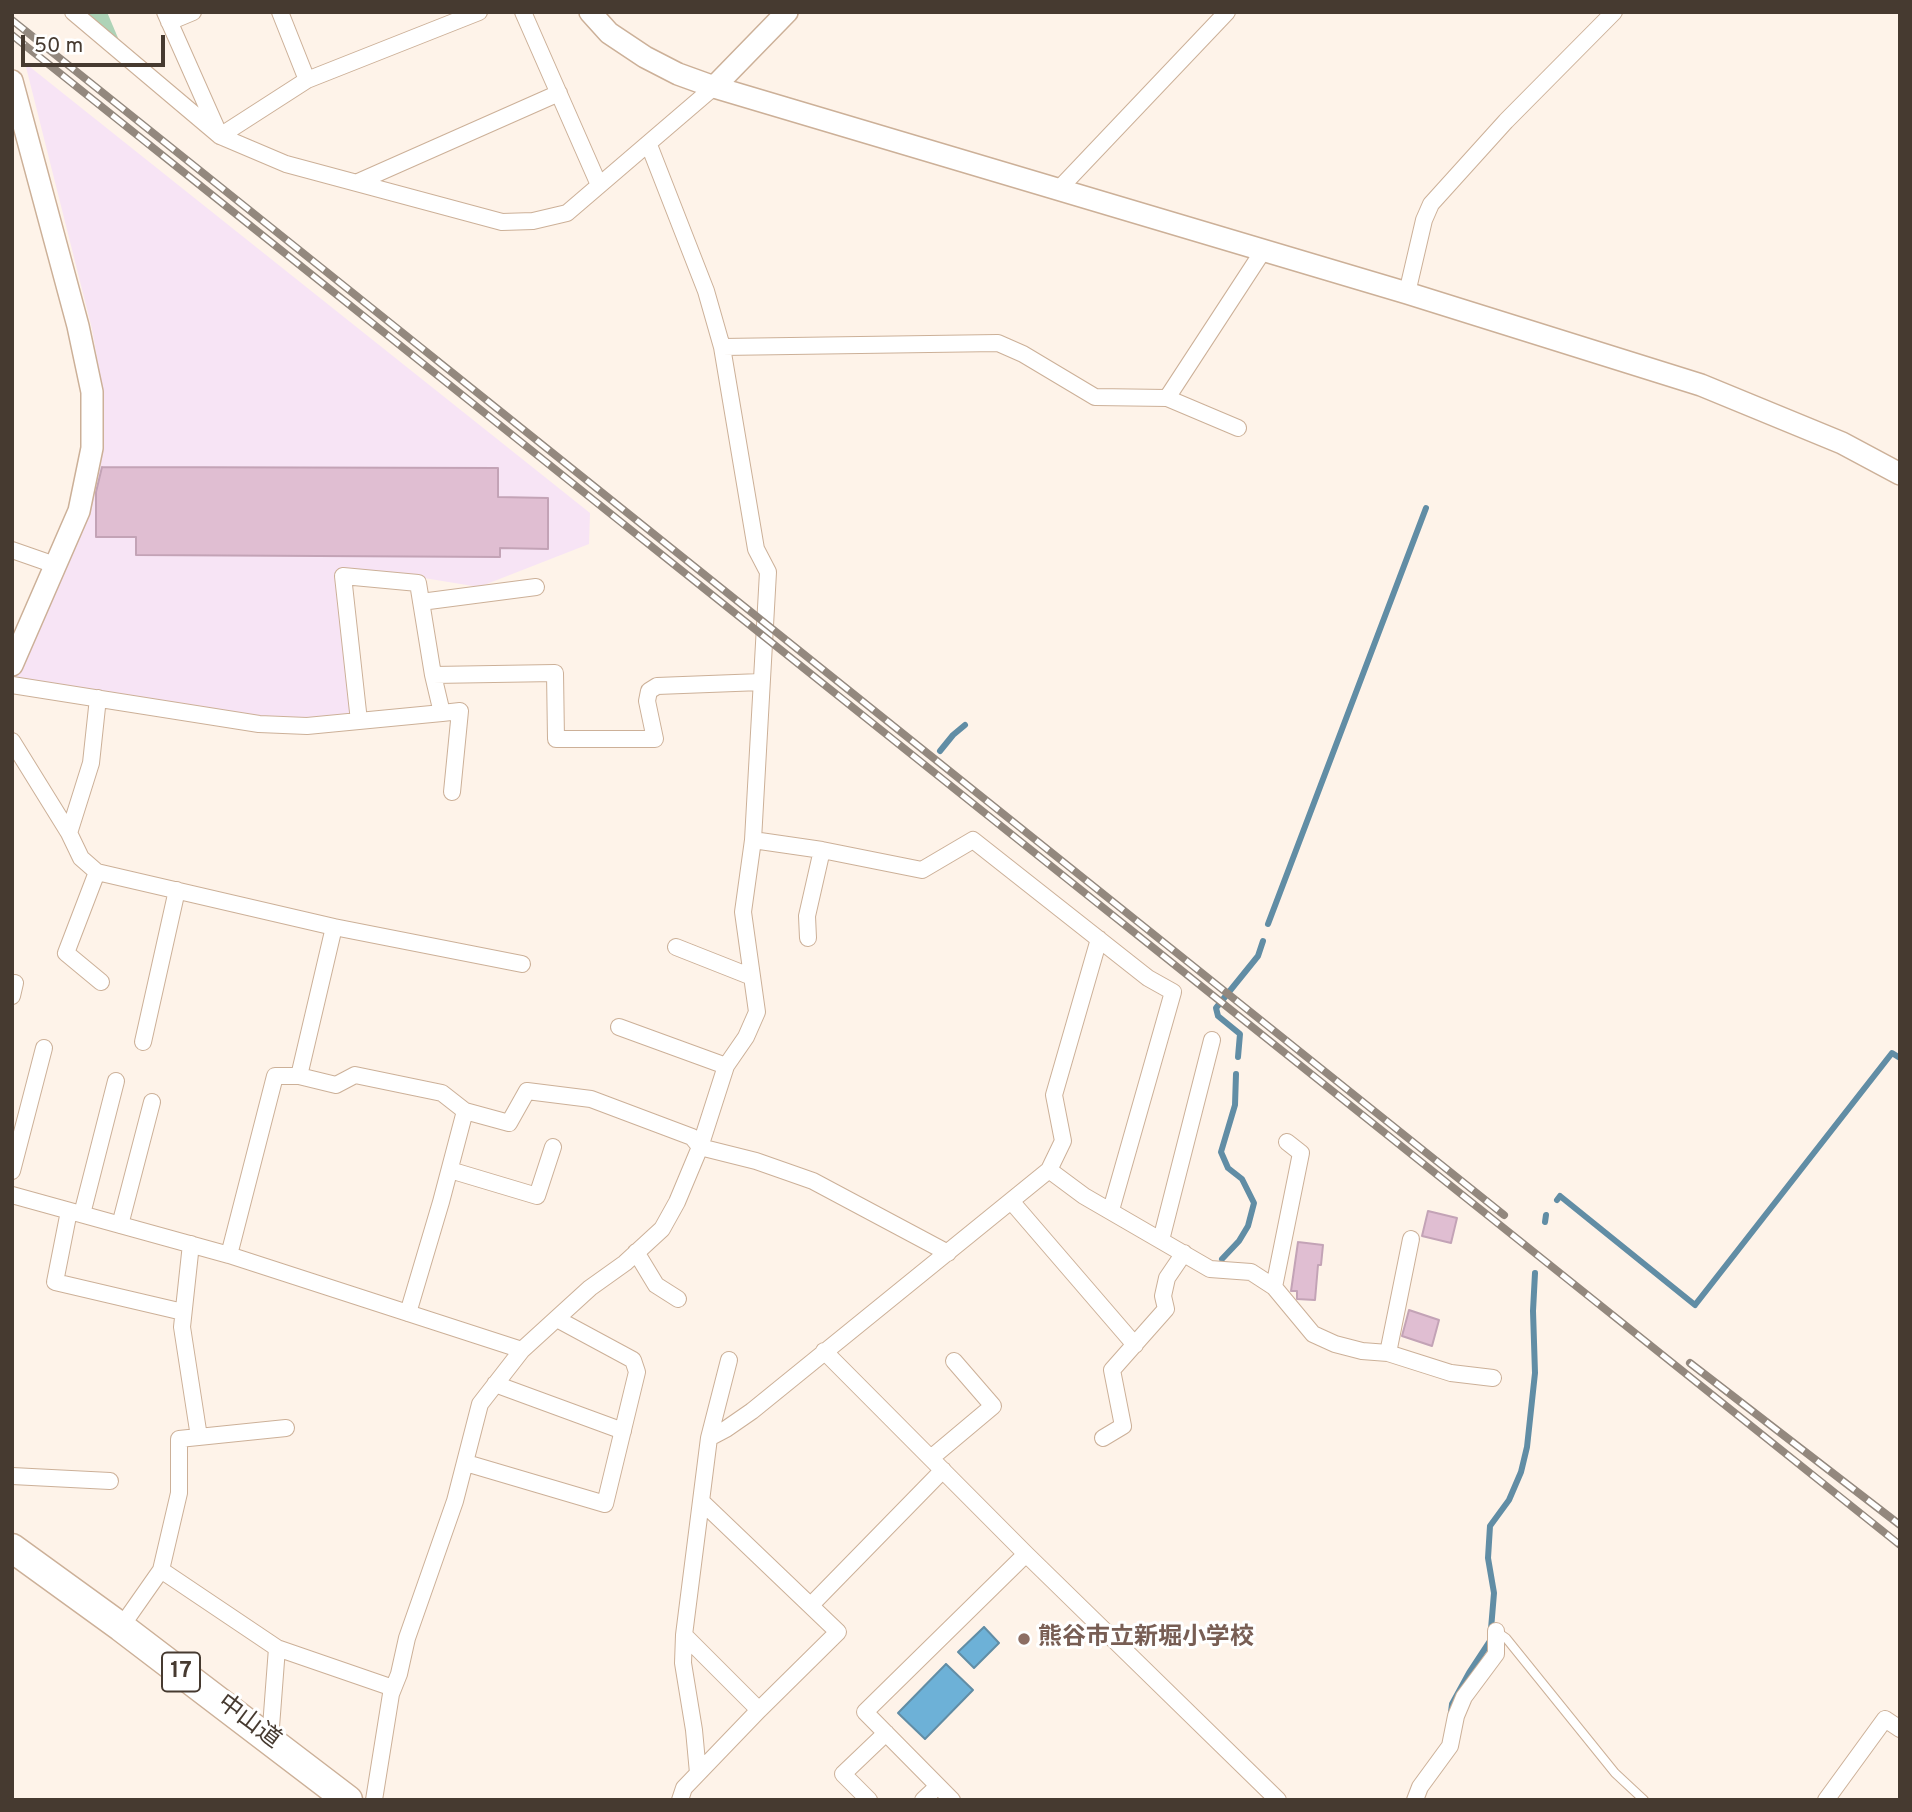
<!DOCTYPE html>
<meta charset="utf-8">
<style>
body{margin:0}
#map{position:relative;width:1912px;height:1812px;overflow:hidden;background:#fef3e9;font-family:Overpass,sans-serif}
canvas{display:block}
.frame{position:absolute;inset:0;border:14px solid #463a30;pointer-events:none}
.scale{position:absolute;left:21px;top:35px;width:144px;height:32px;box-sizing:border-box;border:4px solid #463a30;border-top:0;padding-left:9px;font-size:21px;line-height:24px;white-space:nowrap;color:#463a30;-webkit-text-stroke:5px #fff;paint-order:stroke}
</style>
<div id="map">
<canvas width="1912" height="1812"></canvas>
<div class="frame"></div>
<div class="scale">50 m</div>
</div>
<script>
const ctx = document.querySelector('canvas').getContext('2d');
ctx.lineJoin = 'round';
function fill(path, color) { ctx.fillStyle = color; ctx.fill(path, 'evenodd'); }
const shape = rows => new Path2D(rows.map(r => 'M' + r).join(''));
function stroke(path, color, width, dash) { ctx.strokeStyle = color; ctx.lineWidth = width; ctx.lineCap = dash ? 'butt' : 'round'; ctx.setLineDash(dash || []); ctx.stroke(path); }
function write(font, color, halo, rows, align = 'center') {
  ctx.font = font + ' Overpass,"Noto Sans JP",sans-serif'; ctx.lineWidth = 6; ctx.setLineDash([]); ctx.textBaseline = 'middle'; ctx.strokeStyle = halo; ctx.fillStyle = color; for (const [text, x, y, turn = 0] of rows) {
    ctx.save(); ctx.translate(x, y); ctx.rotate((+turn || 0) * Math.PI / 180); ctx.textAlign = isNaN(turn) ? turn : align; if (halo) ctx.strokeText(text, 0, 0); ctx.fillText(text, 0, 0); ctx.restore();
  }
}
fill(shape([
 [25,63,590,513,589,544,479,587,424,578,423,575,338,570,351,715,309,720,271,720,15,680,13,677,84,521,101,403,101,381,92,329]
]), '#f7e4f5');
fill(shape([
 [81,12,107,12,121,45]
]), '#aed3b7');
const water = shape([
 [984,1627,999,1643,974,1668,958,1652,984,1627],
 [946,1664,973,1690,925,1739,898,1713,946,1664]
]);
fill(water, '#6db1d7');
stroke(water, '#618da5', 2);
stroke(shape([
 [940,751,953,735,965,725],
 [1268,924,1426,508],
 [1238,1057,1240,1034,1218,1016,1216,1008,1258,956,1263,941],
 [1557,1200,1560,1196,1695,1305,1892,1053,1900,1058],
 [1545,1222,1546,1215],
 [1222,1259,1239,1241,1248,1226,1254,1203,1242,1179,1228,1168,1221,1152,1235,1105,1236,1074],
 [1451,1712,1452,1704,1469,1673,1490,1641,1494,1593,1488,1558,1490,1526,1509,1500,1521,1472,1527,1447,1535,1373,1533,1311,1535,1273]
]), '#618da5', 6);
const building = shape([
 [102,467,498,468,498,497,548,498,548,549,500,548,500,557,136,555,136,537,96,537,96,492,102,467],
 [1428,1211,1457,1218,1451,1243,1422,1236,1428,1211],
 [1298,1242,1323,1245,1321,1265,1318,1265,1315,1300,1297,1299,1297,1291,1291,1291,1298,1242],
 [1409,1310,1439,1320,1432,1346,1402,1336,1409,1310]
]);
fill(building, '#e0bed2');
stroke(building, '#c3a3b6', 2);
const lane = shape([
 [1496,1631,1506,1638,1615,1773,1644,1800]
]);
const street = shape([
 [73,12,220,136,307,80,280,12],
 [165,12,220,136,286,164,502,222,533,221,567,213,714,87],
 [523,12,599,185],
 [169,22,193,12],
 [307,80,479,12],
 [358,182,559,93],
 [1058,190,1227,12],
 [1407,293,1424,220,1431,204,1506,121,1614,12],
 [722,347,998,343,1023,354,1095,397,1167,398,1238,428],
 [1167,398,1263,251],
 [12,550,55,565],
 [421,602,536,587],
 [12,685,259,724,307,726,442,713,433,675,555,673,556,739,655,739,647,701,649,691,657,686,761,682],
 [98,698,91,763,69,833,81,858,97,872,334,927,522,964],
 [442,713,460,711,452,792],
 [359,721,343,576,418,583,433,675],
 [12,741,69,833],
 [753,840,822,850,922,870,973,840,1148,978,1173,992,1111,1210],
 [97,872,66,953,101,982],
 [808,938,807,916,822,850],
 [676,947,752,977],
 [12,996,15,983],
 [619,1027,726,1066],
 [143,1042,177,890],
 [299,1076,336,1085,355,1075,442,1093,465,1111,509,1123,527,1091,591,1099,692,1137,700,1147,756,1161,813,1181,948,1253],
 [450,1170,537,1196,553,1147],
 [1049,1170,1084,1196,1210,1269,1251,1272,1274,1287,1313,1334,1335,1344,1362,1351,1388,1353,1451,1373,1493,1378],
 [12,1171,44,1048],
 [12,1195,229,1255,522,1350],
 [1011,1201,1135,1345],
 [69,1211,55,1282,183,1312],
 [82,1214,116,1081],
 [120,1225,152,1102],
 [1161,1240,1212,1040],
 [191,1244,182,1327,199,1437],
 [636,1252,656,1285,678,1299],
 [229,1255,275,1076,299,1076,334,927],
 [1274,1287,1301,1153,1287,1142],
 [408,1313,441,1202,465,1111],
 [824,1351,1026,1554,1278,1800],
 [1388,1353,1411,1239],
 [495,1384,623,1431],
 [709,1438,729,1360],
 [1103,1438,1123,1426,1112,1370,1166,1309,1163,1296,1167,1278,1184,1253],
 [931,1458,993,1406,954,1361],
 [466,1463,605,1504,637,1372,633,1360,557,1319],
 [12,1476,110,1481],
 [702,1502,838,1632,759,1710],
 [161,1570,277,1648,270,1740],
 [812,1604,943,1470],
 [121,1627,161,1570,179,1493,179,1439,286,1428],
 [277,1648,393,1688],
 [698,1773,694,1730,683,1663,684,1635,709,1438,726,1429,752,1411,1049,1170,1063,1141,1054,1095,1099,939],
 [374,1800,391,1694,399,1674,407,1638,455,1501,480,1404,522,1350,590,1288,625,1263,662,1229,677,1202,700,1147,726,1066,746,1037,757,1012,743,912,753,840,768,572,756,549,722,347,706,291,649,145],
 [680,1800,684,1788,759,1710,684,1635],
 [869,1800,843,1774,886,1733],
 [923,1800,938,1786],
 [952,1800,865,1712,1026,1554],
 [1415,1800,1420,1787,1450,1746,1456,1716,1464,1697,1496,1654,1496,1631],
 [1826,1800,1885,1719,1900,1729]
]);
const secondary = shape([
 [590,12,609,33,645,57,678,74,714,87,1407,293,1701,385,1842,443,1900,474],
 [12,81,78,326,92,392,92,448,79,511,12,665],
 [714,87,787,12]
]);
const highway = shape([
 [12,1548,121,1627,348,1800]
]);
stroke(lane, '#ccb098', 10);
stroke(street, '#ccb098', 18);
stroke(secondary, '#ccb098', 24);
stroke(highway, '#ccb098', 31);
stroke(lane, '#fff', 8);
stroke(street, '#fff', 16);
stroke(secondary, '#fff', 21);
stroke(highway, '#fff', 28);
const rail = shape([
 [12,20,1504,1215],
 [12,35,1900,1545],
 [1690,1363,1900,1525]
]);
stroke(rail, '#93887e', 8);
stroke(rail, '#fff', 5, [16]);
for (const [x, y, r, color] of [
 [1024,1639,7,"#8d6e63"]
]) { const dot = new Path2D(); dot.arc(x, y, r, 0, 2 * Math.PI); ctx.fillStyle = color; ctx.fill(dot); stroke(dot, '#fff', 2.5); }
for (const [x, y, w] of [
 [181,1672,38]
]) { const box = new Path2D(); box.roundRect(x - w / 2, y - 19.5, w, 39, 5); ctx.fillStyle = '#fff'; ctx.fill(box); stroke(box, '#463a30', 2); }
write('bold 23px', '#463a30', null, [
 ["17",181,1672]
]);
write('bold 24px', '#785e54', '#fff', [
 ["熊谷市立新堀小学校",1038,1639]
], 'left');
write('24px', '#463a30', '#fff', [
 ["中山道",248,1723,37]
]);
</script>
